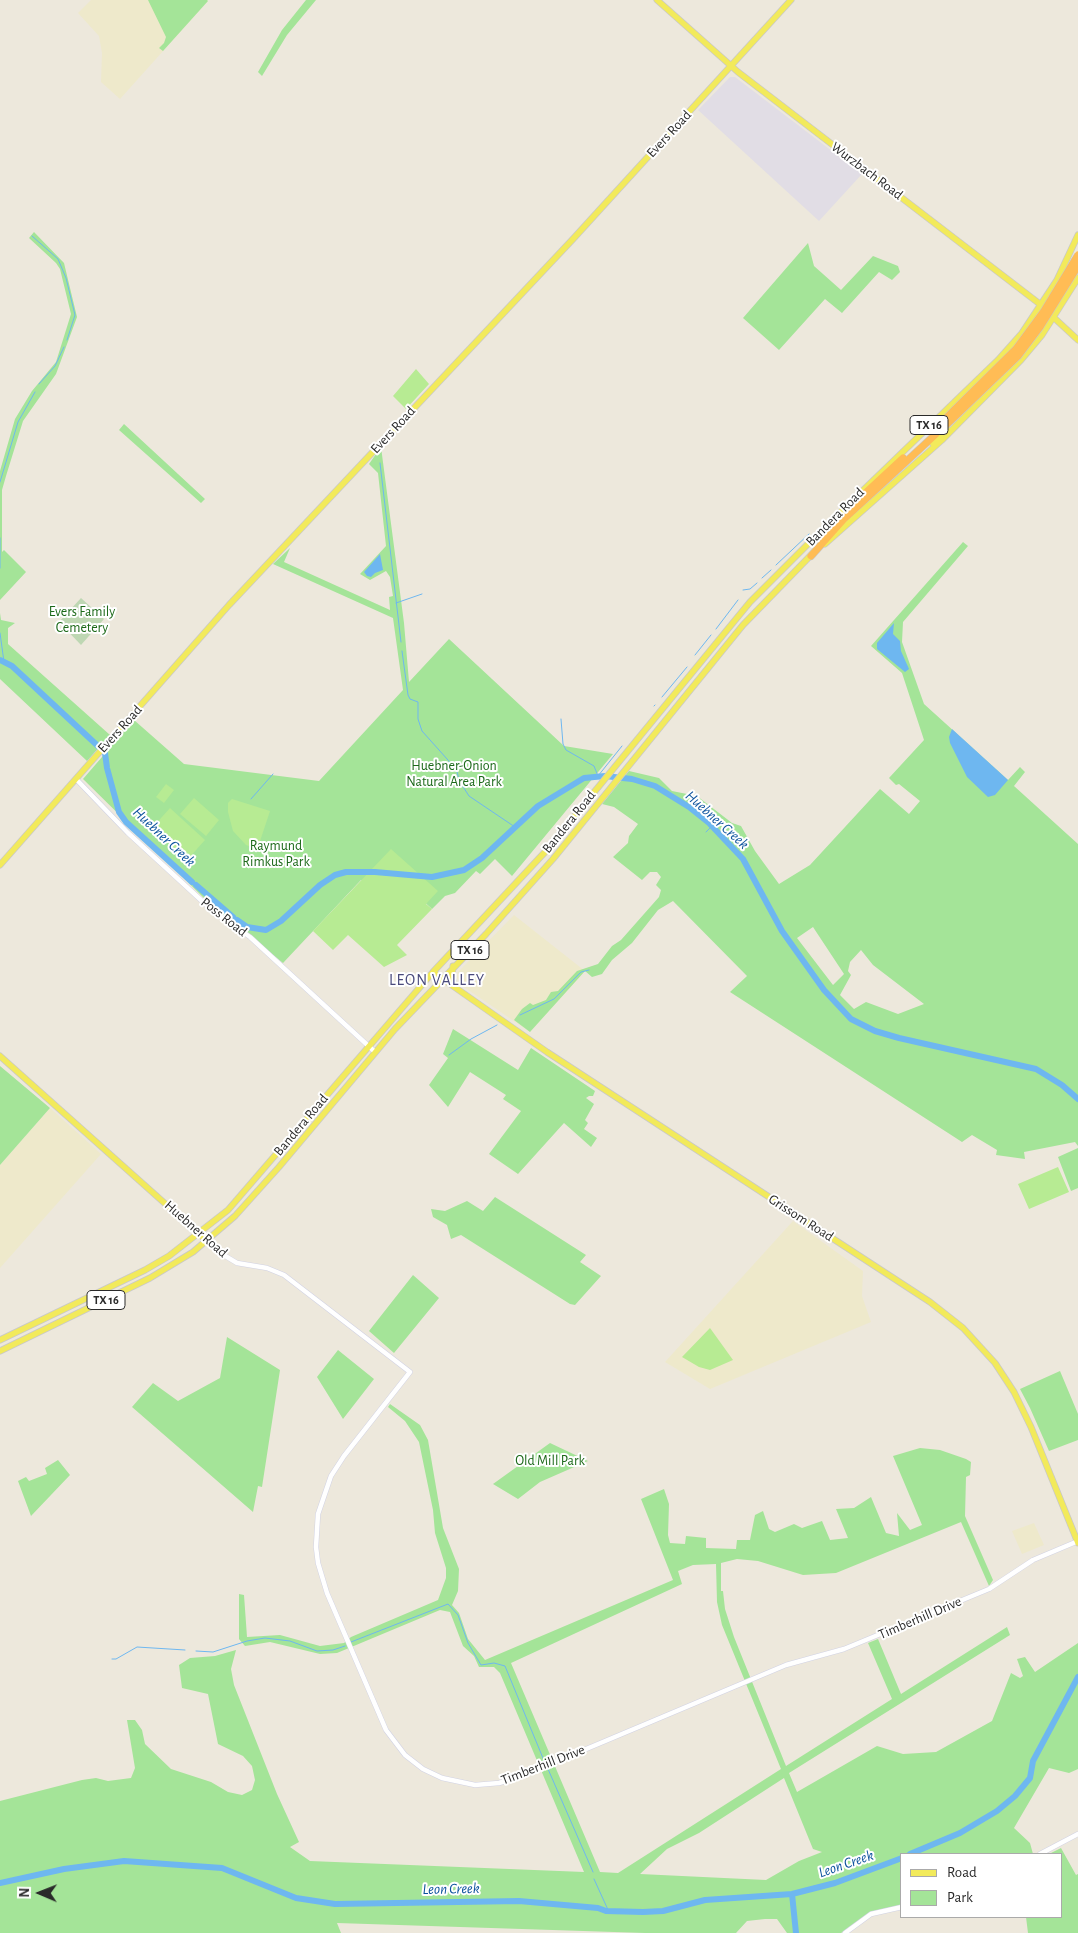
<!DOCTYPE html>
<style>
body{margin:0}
#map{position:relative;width:1078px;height:1933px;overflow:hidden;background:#ede8dc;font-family:"Alegreya Sans",sans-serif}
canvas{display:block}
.legend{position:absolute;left:900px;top:1853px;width:162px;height:65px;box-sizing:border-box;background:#fff;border:1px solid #aaa;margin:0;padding:6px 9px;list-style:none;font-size:15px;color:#2a2a2a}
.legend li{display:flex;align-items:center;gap:10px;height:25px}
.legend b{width:25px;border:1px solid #aaa}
.north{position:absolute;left:15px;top:1868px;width:50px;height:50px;-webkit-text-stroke:4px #fff;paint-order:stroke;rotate:271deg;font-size:14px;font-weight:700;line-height:20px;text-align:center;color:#2a2a2a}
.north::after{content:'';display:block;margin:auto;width:18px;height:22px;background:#2a2a2a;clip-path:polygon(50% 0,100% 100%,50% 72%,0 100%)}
</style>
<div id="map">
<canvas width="1078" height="1933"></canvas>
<ul class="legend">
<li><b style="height:6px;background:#f2ea5b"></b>Road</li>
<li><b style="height:14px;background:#a4e498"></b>Park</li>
</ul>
<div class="north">N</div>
</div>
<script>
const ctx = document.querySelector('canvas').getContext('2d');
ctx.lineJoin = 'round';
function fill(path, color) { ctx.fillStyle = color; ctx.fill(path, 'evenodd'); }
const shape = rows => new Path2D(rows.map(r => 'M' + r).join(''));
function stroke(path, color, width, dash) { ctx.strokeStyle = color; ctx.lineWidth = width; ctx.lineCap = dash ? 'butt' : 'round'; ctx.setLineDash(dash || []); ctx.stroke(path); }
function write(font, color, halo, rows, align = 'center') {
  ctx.font = font + ' "Alegreya Sans",sans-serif'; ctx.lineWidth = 4; ctx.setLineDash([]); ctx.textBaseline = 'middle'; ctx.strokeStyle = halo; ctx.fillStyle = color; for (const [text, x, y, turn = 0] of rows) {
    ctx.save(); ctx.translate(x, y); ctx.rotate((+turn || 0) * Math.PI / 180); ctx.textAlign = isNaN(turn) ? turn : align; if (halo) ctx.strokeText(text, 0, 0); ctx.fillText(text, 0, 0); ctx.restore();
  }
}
fill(shape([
 [730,77,735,77,862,174,819,221,698,110]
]), '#e1dde5');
fill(shape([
 [91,0,207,0,208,1,120,99,101,82,102,53,99,36,78,13],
 [514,915,585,971,530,1032,461,985,457,978,458,972],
 [50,1108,101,1154,0,1268,0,1165],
 [793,1221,863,1271,862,1296,871,1322,710,1389,665,1362],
 [1034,1523,1044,1545,1022,1554,1012,1531]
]), '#eee9cb');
fill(shape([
 [148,0,207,0,208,1,163,51,159,48,164,43,166,37],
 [306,0,316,0,287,35,262,76,258,72,282,30],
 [34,232,64,263,77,317,56,374,23,421,6,476,2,490,2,552,4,550,26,572,0,600,0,471,15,419,32,391,56,362,71,314,60,269,56,263,29,238],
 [808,243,814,266,841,290,873,256,898,266,900,272,892,280,879,272,842,313,825,299,779,350,743,318],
 [124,424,205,499,201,503,119,430],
 [381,447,404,623,409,682,449,639,564,746,613,754,512,876,495,859,480,874,476,871,455,893,445,896,432,909,408,887,361,880,283,963,210,904,83,779,134,720,184,764,319,781,403,690,393,618,273,564,290,548,284,562,390,610,389,597,393,596,390,577,386,571,370,580,360,574,386,546,378,473,369,464],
 [963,542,968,546,903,622,902,642,924,704,1008,780,1020,767,1025,772,1014,786,1078,844,1078,1146,1075,1142,1024,1152,1025,1159,996,1155,997,1150,972,1135,962,1142,730,992,747,976,673,901,658,910,632,943,612,960,602,974,592,977,585,971,530,1032,514,1020,522,1009,530,1003,533,1005,546,1000,551,992,558,991,577,971,598,964,612,946,621,940,659,897,661,890,656,885,661,877,657,872,650,872,642,880,613,857,628,843,629,836,638,824,614,807,602,804,629,771,659,778,672,791,697,796,732,823,741,826,755,851,779,884,810,865,880,789,909,814,920,801,899,784,896,785,889,778,924,740,902,673,871,646],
 [813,927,844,974,833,985,797,938],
 [861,950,873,965,924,1004,898,1014,866,1002,854,1009,840,995,851,975,848,971,850,962],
 [0,613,1,620,15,623,8,628,8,644,110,735,87,761,0,679],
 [453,1029,518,1070,531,1048,595,1091,593,1096,589,1096,586,1098,594,1104,585,1120,588,1123,584,1129,597,1138,591,1147,564,1123,518,1174,489,1154,521,1111,503,1099,506,1095,470,1072,448,1107,429,1085,448,1058,443,1054],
 [0,1066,50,1108,0,1165],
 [1078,1148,1078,1188,1071,1191,1058,1157],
 [495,1197,586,1255,580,1262,601,1276,575,1305,570,1304,461,1235,451,1239,447,1225,433,1217,431,1209,445,1211,467,1201,483,1211],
 [413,1275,439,1298,394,1353,369,1331],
 [227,1337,280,1370,262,1487,258,1486,253,1512,132,1407,153,1383,178,1401,220,1378],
 [338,1350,374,1379,343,1419,317,1377],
 [1060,1371,1078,1414,1078,1440,1049,1451,1030,1408,1020,1389],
 [390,1404,420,1425,428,1440,443,1528,459,1569,458,1591,452,1605,459,1613,468,1639,485,1660,673,1580,641,1499,664,1489,669,1504,668,1535,670,1543,685,1544,686,1536,706,1538,706,1548,736,1549,737,1540,750,1540,755,1515,763,1511,769,1529,775,1532,794,1524,802,1528,822,1521,830,1540,848,1538,836,1509,854,1508,871,1497,886,1533,899,1536,897,1513,910,1530,922,1525,893,1456,920,1448,940,1450,966,1459,971,1462,970,1475,966,1477,965,1516,993,1580,989,1586,961,1522,836,1573,803,1575,758,1561,737,1559,721,1563,721,1591,723,1591,725,1609,734,1637,786,1766,892,1699,868,1643,878,1639,901,1694,1007,1627,1010,1635,789,1773,797,1792,877,1746,903,1754,936,1752,992,1721,1011,1673,1020,1678,1023,1676,1017,1659,1025,1657,1035,1672,1078,1643,1078,1769,1069,1773,1049,1768,1014,1828,1030,1843,1033,1854,902,1854,902,1905,871,1912,841,1933,787,1933,777,1919,765,1919,747,1921,736,1933,645,1933,337,1923,341,1933,0,1933,0,1801,82,1780,96,1778,108,1781,131,1778,135,1768,127,1720,135,1720,142,1730,145,1744,171,1769,211,1782,228,1792,242,1795,252,1790,255,1780,252,1766,243,1756,218,1744,208,1694,182,1688,179,1665,190,1658,215,1656,236,1650,231,1669,234,1685,277,1794,299,1842,290,1847,310,1861,584,1872,500,1673,494,1667,479,1667,474,1656,463,1646,450,1612,440,1610,337,1653,320,1654,270,1642,245,1646,239,1639,239,1594,244,1595,247,1637,280,1635,320,1646,344,1643,351,1637,438,1600,446,1578,446,1568,435,1533,433,1510,419,1442,405,1421,388,1407],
 [716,1564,717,1602,722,1625,781,1769,618,1873,600,1872,511,1663,682,1584,678,1571,693,1565],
 [784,1778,813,1849,822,1852,799,1861,766,1880,640,1874,667,1849,699,1833],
 [550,1443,588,1461,540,1482,518,1499,493,1484],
 [58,1460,70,1475,31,1516,18,1481,26,1477,29,1481,47,1474,45,1468],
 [1061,1848,1076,1875,1078,1874,1078,1933,1028,1933,1026,1917,1062,1917,1062,1854,1049,1854]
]), '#a4e498');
fill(shape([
 [81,598,104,619,81,645,59,622]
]), '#bed7b3');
fill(shape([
 [416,369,429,384,406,409,393,396],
 [166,784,174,790,164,803,156,797],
 [194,798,219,820,206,836,180,814],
 [232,799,270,811,259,844,254,848,246,845,233,831,228,812,228,803],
 [170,808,205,840,188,859,152,828],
 [391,849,438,891,426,904,432,909,397,945,407,955,384,967,348,935,333,950,313,931],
 [1058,1167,1069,1192,1029,1209,1018,1184],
 [710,1328,733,1360,710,1370,699,1367,682,1357]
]), '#b7eb93');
fill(shape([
 [380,554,383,570,375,573,371,577,367,576,364,572],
 [894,623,893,634,900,641,901,651,909,669,905,672,877,649,877,643],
 [952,729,1008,780,995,795,988,797,967,777,950,743,949,737]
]), '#6eb7f0');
stroke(shape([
 [32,236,58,259,66,278,75,315,67,340],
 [39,384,55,366,64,347],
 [380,463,401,642],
 [0,482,18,422,35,392],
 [0,538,0,568],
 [776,565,809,534],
 [762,578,771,570],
 [743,590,750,589,757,583],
 [396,603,422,594],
 [716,629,738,600],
 [0,633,4,662],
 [402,651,408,695,410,699,418,702,418,719,422,731,456,769,460,782,469,796,515,827],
 [695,655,711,635],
 [662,697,687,667],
 [654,706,655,705],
 [561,719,563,744,566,750,594,766,598,776,622,746],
 [251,799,273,774],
 [706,832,712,826],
 [520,1015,554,999,581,972,589,970],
 [449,1055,471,1039,497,1025],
 [351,1642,448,1604,458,1615,468,1643,481,1665,494,1663,505,1666,545,1763],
 [196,1651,213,1652,247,1641,265,1638,290,1641,317,1651,333,1650,345,1646],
 [112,1659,116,1659,137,1647,185,1650],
 [548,1769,593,1872],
 [594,1879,609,1912]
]), '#6eb7f0', 1);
stroke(shape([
 [0,660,12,666,99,747],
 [105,753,107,768,119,812,126,822,192,882],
 [196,885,233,917],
 [237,920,247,927,266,930,281,921,320,885,335,875,346,872,375,872,432,877,464,870,482,858,538,806,584,778,605,776,632,779,655,786,689,807,709,823,743,859,782,931,824,990,851,1019,875,1031,899,1038,1036,1069,1062,1085,1078,1099],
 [910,1854,960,1833,997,1811,1015,1796,1030,1778,1033,1761,1078,1677],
 [0,1883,64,1869,124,1861,222,1868,296,1898,335,1904,519,1901,598,1908,606,1911,643,1912,663,1911,705,1900,792,1894,835,1883,902,1858],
 [792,1894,796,1933]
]), '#6eb7f0', 6);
const minor = shape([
 [76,779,128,833,214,912,250,937,375,1052],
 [207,1241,222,1254,237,1263,267,1268,284,1275,410,1372,344,1456,331,1476,318,1514,316,1547,318,1563,327,1593,386,1730,405,1755,423,1769,442,1778,475,1785,499,1783,522,1776,786,1665,844,1649,989,1589,1033,1560,1078,1541],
 [1040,1854,1078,1834],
 [845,1933,871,1914,902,1907]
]);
const major = shape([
 [657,0,738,72,1045,308],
 [1051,315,1078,340],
 [933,444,947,429,946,422],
 [824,528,998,360,1022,333,1057,280,1078,235],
 [825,544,942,440,1021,360,1042,335,1078,278],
 [0,865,229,605,573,239,791,0],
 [453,966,452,977,455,986],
 [433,972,547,1052,930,1302,963,1328,995,1363,1014,1392,1031,1427,1078,1543],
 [0,1056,207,1241],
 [0,1340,145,1270,169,1256,228,1210,433,972,545,852,750,602,814,538],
 [0,1351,150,1278,193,1252,235,1216,279,1167,395,1029,486,934,553,859,743,625,813,553]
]);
const highway = shape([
 [862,496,903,458],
 [811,541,838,520],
 [811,556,844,519,936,434]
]);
stroke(minor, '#d1d2e3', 5.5);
stroke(major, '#c8c8c8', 7);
stroke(highway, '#c8c8c8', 8);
stroke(minor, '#fff', 4.5);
stroke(major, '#f2ea5b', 5.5);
stroke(highway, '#ffbc55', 7);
const highwayBridge = shape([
 [944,427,1018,356,1040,327,1078,266],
 [933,431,1016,349,1044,311,1078,255]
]);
stroke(highwayBridge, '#c8c8c8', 8, []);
stroke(highwayBridge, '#ffbc55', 7);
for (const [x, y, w] of [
 [929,425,38],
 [470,950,38],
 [106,1300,38]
]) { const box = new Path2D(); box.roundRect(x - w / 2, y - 9.5, w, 19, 4); ctx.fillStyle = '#fff'; ctx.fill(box); stroke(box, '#2a2a2a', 1); }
write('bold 12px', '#2a2a2a', null, [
 ["TX 16",929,425],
 ["TX 16",470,950],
 ["TX 16",106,1300]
]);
write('14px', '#2a2a2a', '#fff', [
 ["Evers Road",669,134,-47],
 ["Wurzbach Road",867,171,37],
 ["Evers Road",393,430,-47],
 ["Bandera Road",835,517,-45],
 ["Evers Road",120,729,-48],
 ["Bandera Road",569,822,-51],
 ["Poss Road",224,917,38],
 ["Bandera Road",301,1125,-50],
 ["Grissom Road",801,1218,33],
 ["Huebner Road",196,1229,41],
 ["Timberhill Drive",920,1618,-23],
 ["Timberhill Drive",543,1765,-21]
]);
write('14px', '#1c6919', '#fff', [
 ["Evers Family",82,612],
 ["Cemetery",82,628],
 ["Huebner-Onion",454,766],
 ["Natural Area Park",454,782],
 ["Raymund",276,846],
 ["Rimkus Park",276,862],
 ["Old Mill Park",550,1461]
]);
write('italic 15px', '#0c529d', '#fff', [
 ["Huebner Creek",717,820,42],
 ["Huebner Creek",164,837,43],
 ["Leon Creek",846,1864,-19],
 ["Leon Creek",451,1889,-1]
]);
ctx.letterSpacing = '1px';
write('16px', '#4a4a7c', '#fff', [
 ["LEON VALLEY",437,980]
]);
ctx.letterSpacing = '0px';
</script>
